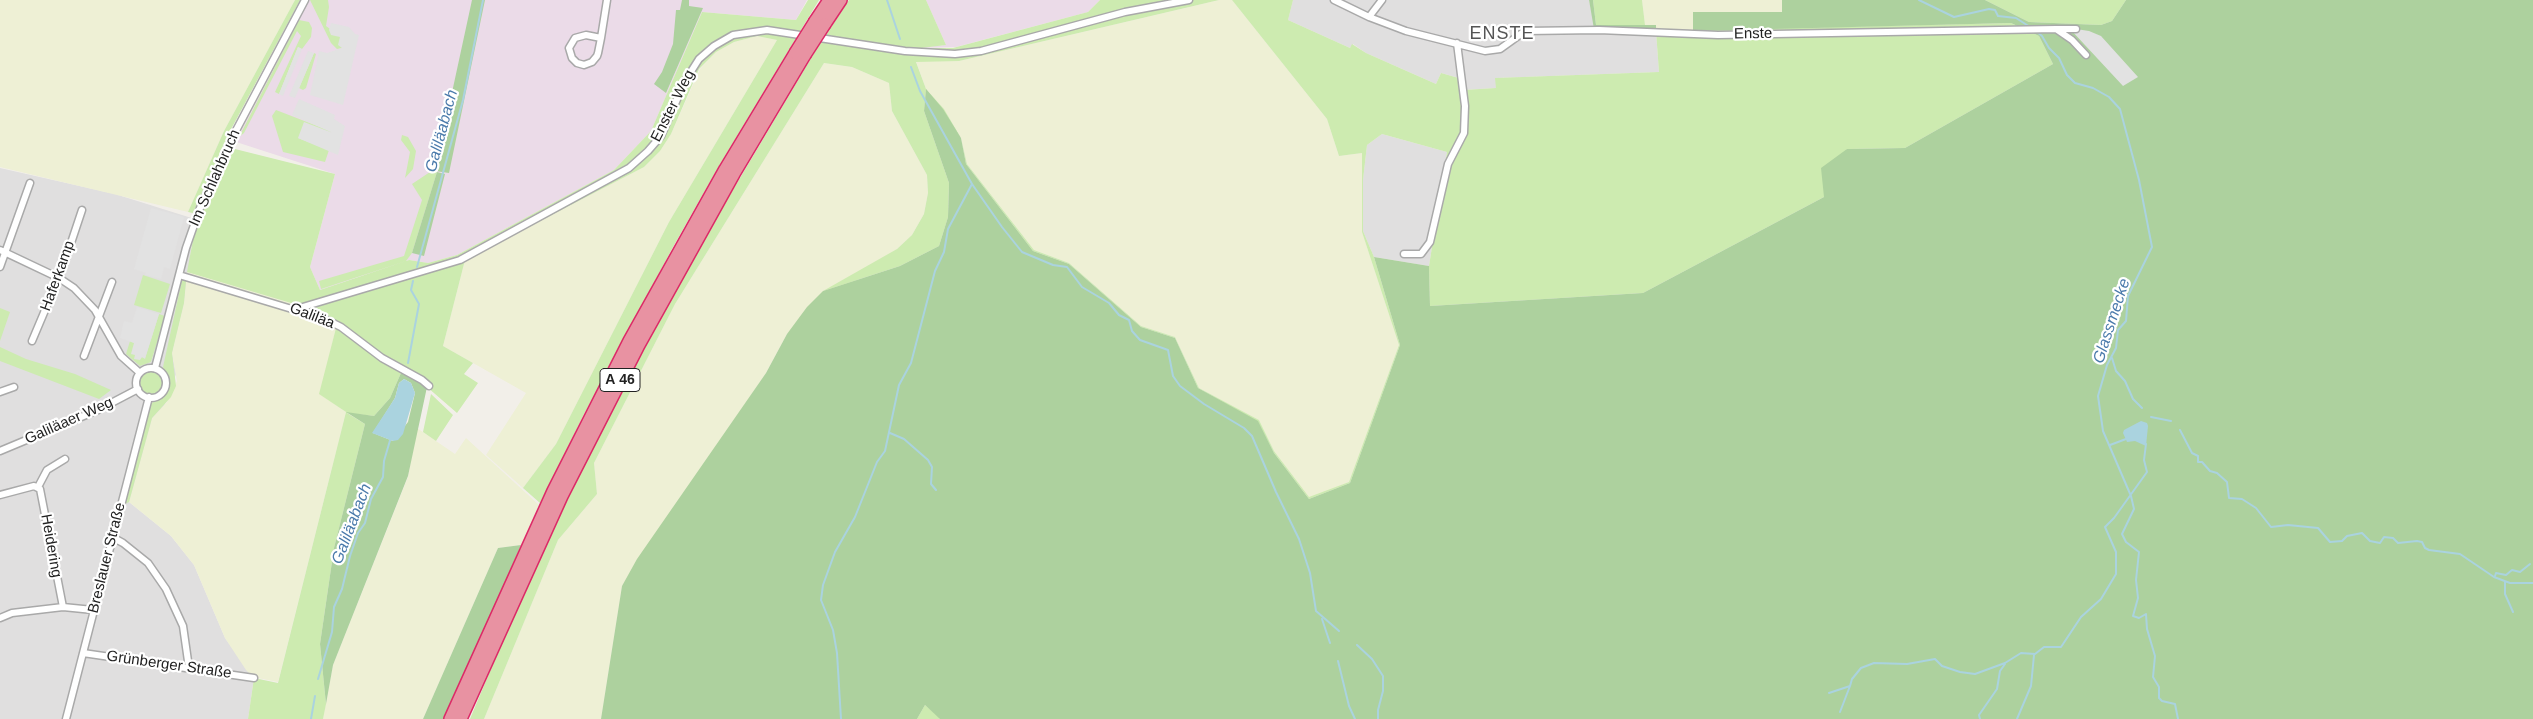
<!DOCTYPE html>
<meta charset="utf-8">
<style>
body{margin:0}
canvas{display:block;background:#f2efe9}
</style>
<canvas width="2533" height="719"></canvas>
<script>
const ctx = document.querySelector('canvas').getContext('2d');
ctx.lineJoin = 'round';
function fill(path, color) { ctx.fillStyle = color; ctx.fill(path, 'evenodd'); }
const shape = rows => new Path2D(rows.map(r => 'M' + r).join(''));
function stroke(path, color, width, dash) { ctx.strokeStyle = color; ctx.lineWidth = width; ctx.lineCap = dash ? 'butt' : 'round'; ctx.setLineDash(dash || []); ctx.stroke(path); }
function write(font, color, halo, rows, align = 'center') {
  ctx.font = font + ' Helvetica,sans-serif'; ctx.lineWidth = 4.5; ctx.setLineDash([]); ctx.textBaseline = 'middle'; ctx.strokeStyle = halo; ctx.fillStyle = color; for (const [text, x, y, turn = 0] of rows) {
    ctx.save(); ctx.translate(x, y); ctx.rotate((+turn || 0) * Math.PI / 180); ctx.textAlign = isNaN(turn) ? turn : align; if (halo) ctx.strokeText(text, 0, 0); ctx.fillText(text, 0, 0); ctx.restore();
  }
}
fill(shape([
 [1293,0,1589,0,1595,29,1656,31,1659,72,1496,78,1496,88,1464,90,1462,79,1441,73,1436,84,1366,53,1353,44,1350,48,1288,20],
 [1382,134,1447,152,1429,266,1374,257,1363,231,1363,180,1367,145],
 [0,168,115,194,198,220,194,228,184,303,172,353,176,374,129,502,171,536,194,565,225,638,254,678,248,719,0,719]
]), '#e0dfdf');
fill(shape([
 [305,0,807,0,796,20,702,12,651,131,614,170,457,255,428,263,409,260,320,290,310,267,335,174,233,141],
 [926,0,1100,0,1088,12,956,47,914,48,946,45]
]), '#ebdbe8');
fill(shape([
 [0,0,295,0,224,131,188,212,0,167],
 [1219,0,1232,0,1327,119,1339,156,1362,153,1362,232,1399,345,1349,482,1309,498,1274,451,1259,420,1199,388,1175,337,1141,326,1069,263,1034,250,967,164,961,138,944,109,926,89,916,61,959,61],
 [1642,0,1782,0,1782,12,1693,12,1693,31,1656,31,1656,25,1645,25],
 [757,36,777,40,669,222,556,444,523,488,486,455,526,393,443,346,465,260,644,167,660,151,671,134,700,69,716,52,734,42],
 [824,63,852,67,889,83,892,111,927,175,928,193,924,214,912,235,897,249,787,334,766,373,622,586,601,719,484,719,558,540,597,494,594,463,675,304],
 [187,272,291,303,336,328,320,394,346,412,278,682,253,677,246,670,225,638,194,565,171,536,129,502,152,418,167,402,177,381,172,353,184,303],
 [417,428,455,454,466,438,539,505,521,545,498,548,423,719,323,719,333,665,408,477]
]), '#eef0d5');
fill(shape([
 [295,0,300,0,229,133,193,213,188,212,224,131],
 [310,0,328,0,329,7,326,26,340,36,342,48,337,49,331,43],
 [808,0,819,0,720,164,673,247,584,414,540,503,523,488,556,444,669,222,777,40,757,36,734,42,716,52,699,69,671,134,660,151,644,167,465,260,443,346,473,363,464,374,478,383,457,413,427,387,401,373,390,398,374,416,347,413,365,424,334,548,320,644,326,704,323,719,248,719,254,678,278,683,346,412,319,394,336,328,291,303,187,272,195,229,229,155,235,149,335,174,310,267,320,290,409,260,428,263,457,255,614,170,651,131,702,12,796,20],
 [849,0,926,0,946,45,921,48,953,48,1088,12,1100,0,1219,0,959,61,916,62,926,89,944,109,961,138,967,164,1034,250,1069,263,1141,326,1175,337,1199,388,1259,420,1274,451,1309,497,1349,482,1399,345,1362,232,1362,153,1339,156,1327,119,1232,0,1293,0,1288,20,1350,48,1352,44,1366,53,1436,84,1441,73,1462,79,1464,90,1496,88,1495,78,1659,72,1656,31,2011,23,2039,36,2053,64,1905,148,1847,149,1824,197,1643,293,1430,306,1429,266,1447,152,1382,134,1367,145,1363,180,1363,231,1374,257,1400,345,1350,483,1309,499,1274,453,1258,422,1198,388,1175,338,1141,327,1069,264,1033,251,966,164,961,138,926,90,924,111,949,183,948,217,939,246,900,266,823,291,897,249,912,235,924,214,928,193,927,175,892,111,889,83,852,67,824,63,675,304,594,463,597,494,558,540,484,719,470,719,532,571,580,469,667,301,816,50],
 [1593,0,1642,0,1645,25,1596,25],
 [1985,0,2126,0,2112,21,2101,25,2029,22],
 [299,20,309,22,312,28,311,37,302,49,298,47,279,94,275,92,301,36,297,31,244,133,239,137],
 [314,53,316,54,306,88,303,90,299,88],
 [276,110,333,132,298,138,329,150,325,162,283,152,272,116],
 [402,135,408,137,416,151,413,169,405,178,410,152,401,140],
 [430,172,437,172,412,253,406,261,321,289,319,281,404,256,422,200,412,184],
 [143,275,170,284,161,313,134,305],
 [182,280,186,281,184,303,172,353,176,386,171,397,152,418,129,502,125,504,150,404,162,397,169,386,163,367],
 [0,308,10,312,0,341],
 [159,314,165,316,151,362,140,366,126,354,130,341,134,343,141,357,145,358],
 [0,347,26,359,75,374,111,390,99,399,0,361],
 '140 383a11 11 0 1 1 22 0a11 11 0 1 1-22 0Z',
 [431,394,453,415,436,441,423,432],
 [925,705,939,717,940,719,917,719]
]), '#cdebb0');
fill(shape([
 [472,0,485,0,449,173,435,171],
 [682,0,689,0,689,6,703,8,666,93,654,84,662,72,673,44,676,10,680,10],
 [1589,0,1593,0,1596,25,1656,25,1656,31,1594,29],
 [1782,0,1985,0,2029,22,2101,25,2112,21,2126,0,2533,0,2533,719,940,719,925,705,917,719,601,719,622,586,637,559,766,373,787,334,807,307,823,291,900,266,939,246,948,217,949,183,924,111,926,89,943,109,961,138,966,164,1033,251,1069,264,1141,327,1175,338,1198,388,1258,421,1274,453,1309,499,1350,483,1400,345,1374,257,1429,266,1430,306,1643,293,1824,197,1821,168,1847,149,1905,148,2053,64,2039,36,2011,23,1693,31,1693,12,1782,12],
 [437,172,445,174,424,256,412,253],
 [401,373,427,387,408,476,333,665,326,704,320,644,334,548,365,424,346,412,374,416,390,398],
 [404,379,411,383,415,393,408,422,393,441,373,433,395,398,399,383],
 [521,545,447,719,423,719,498,548]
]), '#add19e');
fill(shape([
 [331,23,349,27,355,34,359,35,343,105,310,95,319,51,327,53,342,48,338,45,340,37,331,35,329,30],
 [2076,29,2089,31,2101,36,2138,77,2123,86,2071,30],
 [298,47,302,49,283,96,279,94],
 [308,51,314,53,295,98,289,96],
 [299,99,335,115,334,119,345,126,338,155,298,138,304,122,333,133,292,115],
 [151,208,184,217,170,269,164,267,161,279,145,275,146,273,134,269],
 [137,307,159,314,145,359,142,357,140,360,134,359,135,355,131,354,134,343,120,338,124,321,132,323]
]), '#e2e2e2');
fill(shape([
 [404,379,411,383,415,393,403,434,398,440,393,441,372,433,395,398,399,383],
 [2141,421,2147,423,2148,426,2146,446,2135,441,2127,442,2123,433,2124,430]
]), '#aad3df');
stroke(shape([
 [887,0,900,39],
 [1919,0,1954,17,1989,9,1995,10,1998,16,2016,18,2030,27],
 [2036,31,2042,36,2049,48,2059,58,2067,75,2075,83,2093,88,2109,97,2120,109,2139,180,2152,247,2128,296,2126,321,2118,330,2116,348,2107,365,2098,396,2103,431,2131,496,2134,509,2122,534,2126,542,2139,552,2136,580,2138,598,2133,616,2139,618,2146,614,2147,629,2155,656,2153,677,2159,687,2159,698,2162,701,2175,704,2178,719],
 [911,67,920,91,972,184,1002,227,1022,252,1053,265,1067,267,1082,287,1109,303,1119,315,1129,320,1132,331,1140,340,1168,350,1173,376,1180,386,1204,404,1244,428,1252,436,1276,492,1299,539,1310,573,1316,611,1339,631],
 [417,267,463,100,483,0],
 [2112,358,2116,371,2125,381,2133,399,2142,408],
 [408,363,419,304,411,290,413,281],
 [2151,417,2171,421],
 [2180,430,2192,453,2198,456,2198,462,2202,462,2210,471,2217,473,2227,482,2229,498,2242,499,2256,508,2271,527,2288,525,2318,528,2330,542,2342,541,2347,536,2362,533,2370,541,2380,543,2384,537,2393,538,2398,543,2417,541,2422,542,2425,548,2429,550,2460,554,2494,577,2510,583,2533,583],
 [890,433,904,439,928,460,932,467,931,484,936,490],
 [2110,445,2126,439],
 [2495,576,2496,573,2506,575,2512,570,2520,572,2530,564],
 [2505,581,2505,594,2513,612],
 [1322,619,1330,643],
 [1357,645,1372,659,1383,676,1383,691,1378,710,1378,719],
 [1338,661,1349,706,1355,719],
 [318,679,332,632,334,607,342,589,350,556,358,533,365,523,371,499,383,477,384,461,391,437],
 [1829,693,1850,686,1852,679,1861,668,1874,663,1907,664,1935,659,1942,666,1960,672,1975,674,2005,663,2021,653,2035,654,2044,647,2061,647,2081,617,2101,599,2116,574,2116,552,2105,527,2114,518,2147,472,2144,460,2146,444],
 [1840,712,1850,686],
 [311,719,315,696],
 [841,719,837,653,833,630,821,600,823,585,835,552,855,517,877,462,885,451,899,385,911,363,935,271,944,252,948,229,972,184],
 [1980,719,1979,715,1997,689,2000,671,2005,664],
 [2017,719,2031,686,2034,655]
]), '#aad3df', 2);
const minor = shape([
 [1334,0,1369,17,1406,31,1485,51,1500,49,1525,31,1599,30,1718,35,2056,29,2072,40,2086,55],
 [1369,17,1382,0],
 [2057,29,2076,29],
 [601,38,586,35,575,38,569,48,572,58,577,63,584,65,592,62,597,56,598,53,601,38,607,0],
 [0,250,59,278,74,288,95,310,121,356,140,373],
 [1404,254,1421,254,1430,242,1448,164,1464,133,1465,106,1457,43],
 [0,267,30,183],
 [179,275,325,319,341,327,382,358,422,380,429,386],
 [296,309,460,260,629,168,648,151,661,136,685,81,699,59,714,46,733,35,767,30,905,51,955,54,981,51,1125,12,1189,0],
 [32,341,62,270,82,210],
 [84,356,112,282],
 [155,368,186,248,200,208,231,140,305,0],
 '136 383a15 15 0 1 1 30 0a15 15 0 1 1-30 0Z',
 [0,392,14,387],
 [0,451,98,410,138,389],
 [38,487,47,470,65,459],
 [0,495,34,486,40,489,63,607],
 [112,537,123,543,148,563,166,589,183,626,189,668],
 [0,618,12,613,63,607,93,610],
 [83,653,254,678],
 [66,719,149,397]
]);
const motorway = shape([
 [815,21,829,0],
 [825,24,841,0],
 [450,719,553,491,629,341,725,169,795,53],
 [461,719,562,496,639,345,734,174,805,55]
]);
stroke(minor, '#a9a9a9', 9);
stroke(motorway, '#dc2a67', 14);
stroke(minor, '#fff', 6);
stroke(motorway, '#e892a2', 11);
const motorwayBridge = shape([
 [795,53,815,21],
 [805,55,825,24]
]);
stroke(motorwayBridge, '#dc2a67', 14, []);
stroke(motorwayBridge, '#e892a2', 11);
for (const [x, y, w] of [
 [620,380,40]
]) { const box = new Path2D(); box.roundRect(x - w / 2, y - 11.5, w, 23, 4); ctx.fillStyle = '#fff'; ctx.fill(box); stroke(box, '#222', 1); }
write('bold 14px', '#222', null, [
 ["A 46",620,380]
]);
write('15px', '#222', '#fff', [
 ["Enste",1753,34,-1],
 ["Enster Weg",673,106,-63],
 ["Im Schlahbruch",215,178,-66],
 ["Haferkamp",58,276,-70],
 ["Galiläa",312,316,21],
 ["Galiläaer Weg",69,421,-24],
 ["Heidering",51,546,80],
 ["Breslauer Straße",107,558,-76],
 ["Grünberger Straße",169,665,8]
]);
write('italic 16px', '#4a7aab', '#fff', [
 ["Galiläabach",442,131,-75],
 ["Glassmecke",2112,321,-72],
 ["Galiläabach",352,524,-69]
]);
ctx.letterSpacing = '1px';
write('18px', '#555', '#fff', [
 ["ENSTE",1502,34]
]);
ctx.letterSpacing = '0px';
</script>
